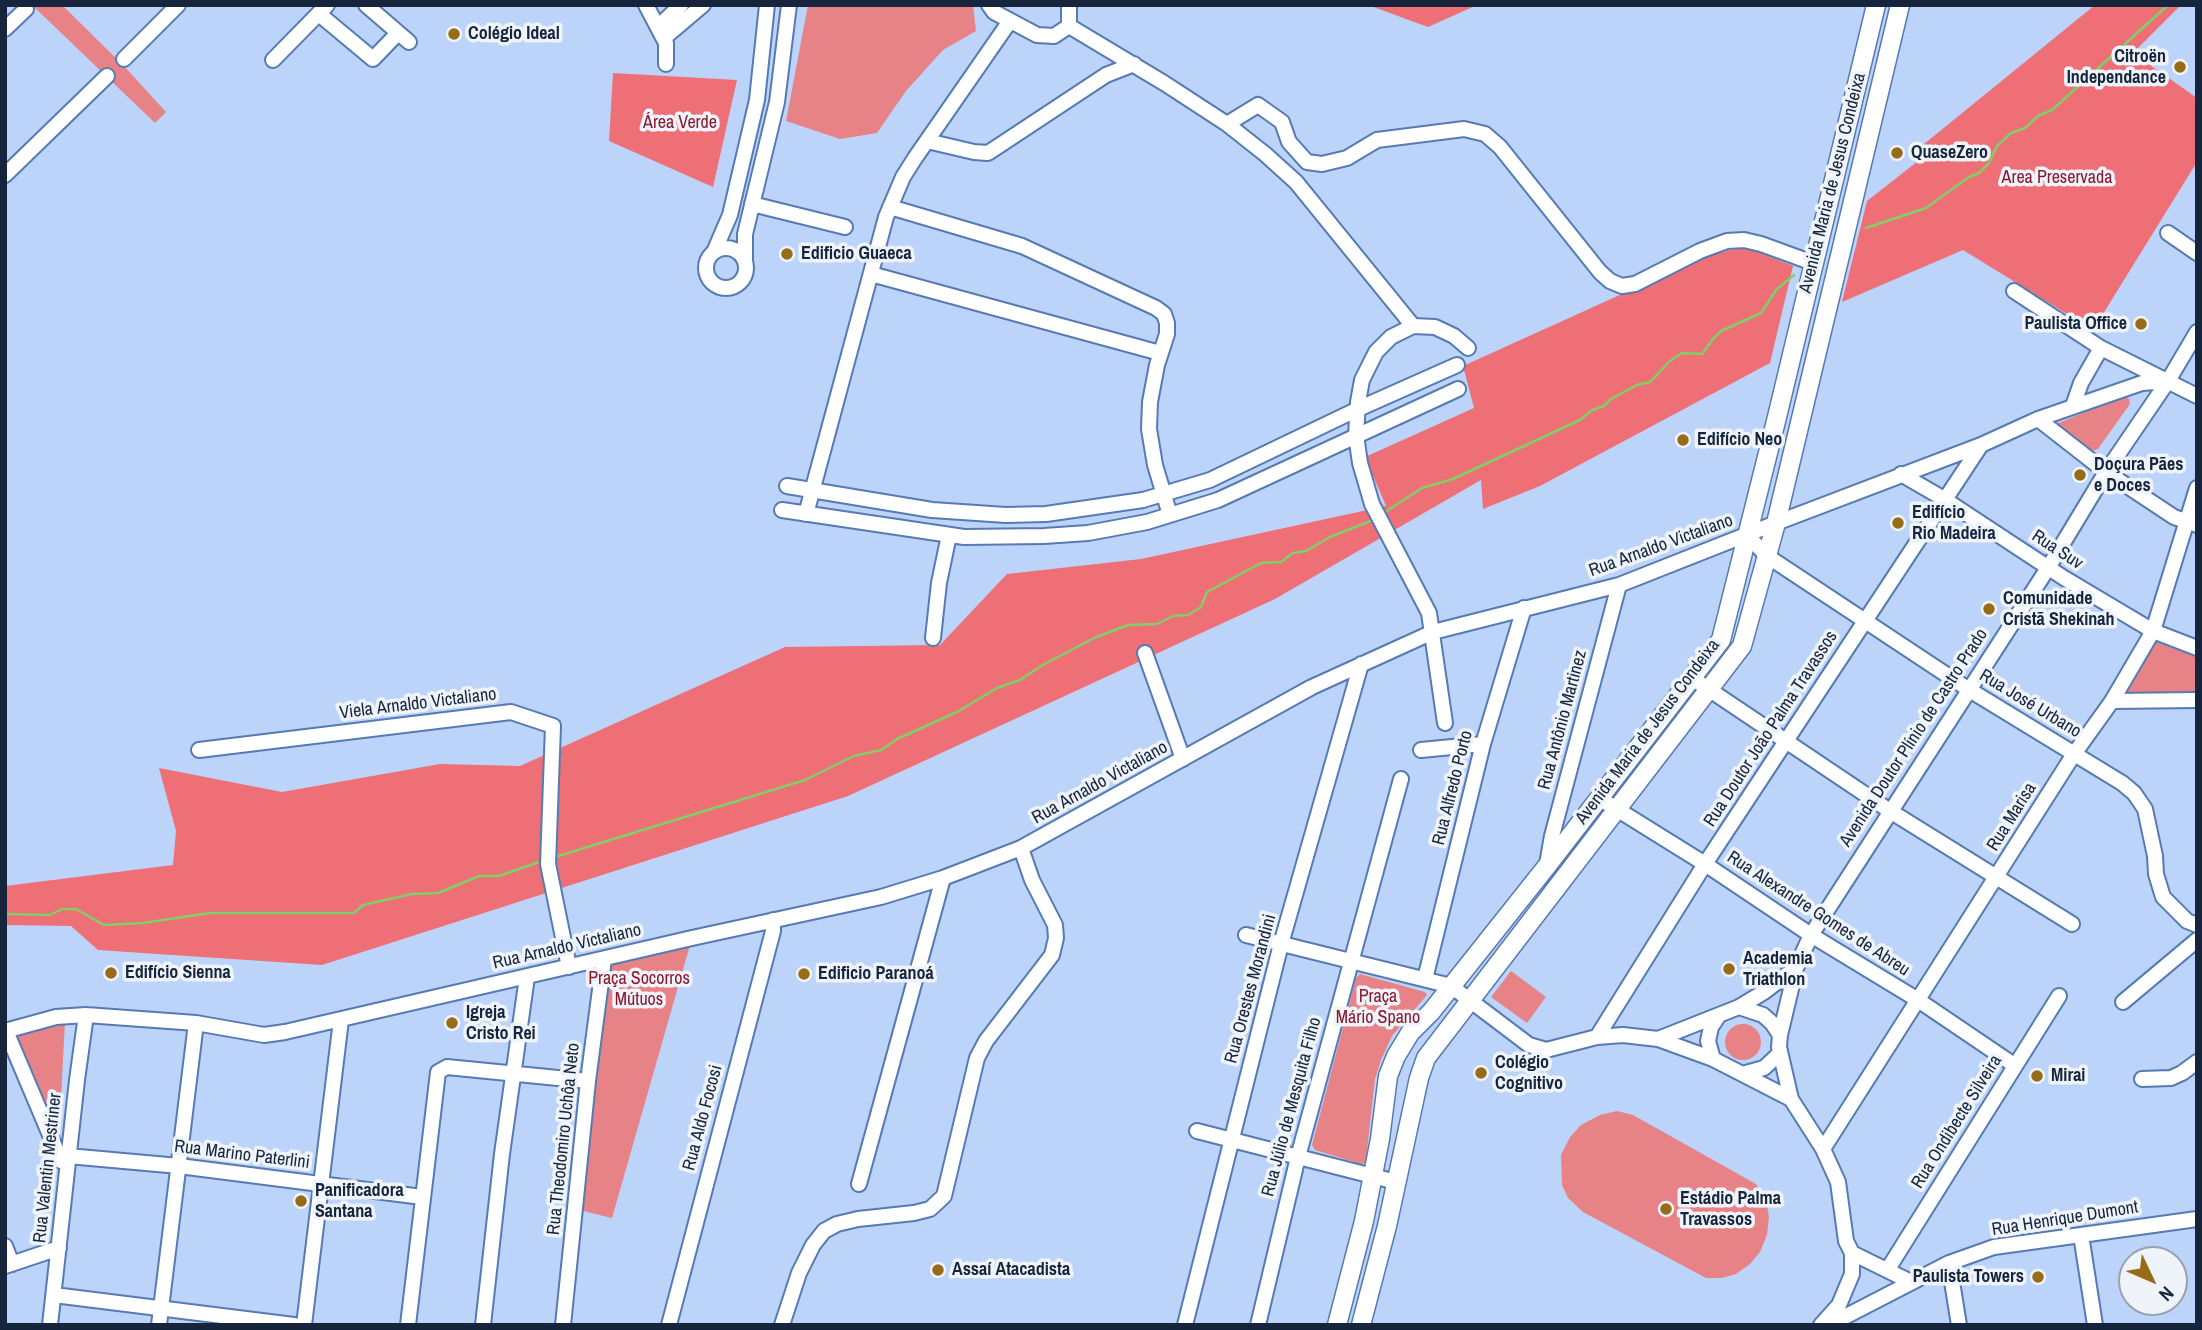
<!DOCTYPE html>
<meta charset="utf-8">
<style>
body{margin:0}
#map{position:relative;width:2202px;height:1330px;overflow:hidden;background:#bcd4f9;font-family:"Archivo Narrow",sans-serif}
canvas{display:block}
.frame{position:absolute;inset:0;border:7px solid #16253c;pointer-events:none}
.north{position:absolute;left:2118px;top:1246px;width:70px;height:70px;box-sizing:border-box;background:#eff3fa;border:2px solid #98a1ae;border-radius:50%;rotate:134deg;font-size:19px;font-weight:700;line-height:28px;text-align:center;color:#16253c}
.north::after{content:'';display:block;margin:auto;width:24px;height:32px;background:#976c19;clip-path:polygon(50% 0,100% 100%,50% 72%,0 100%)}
</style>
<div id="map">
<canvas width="2202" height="1330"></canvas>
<div class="frame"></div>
<div class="north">N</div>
</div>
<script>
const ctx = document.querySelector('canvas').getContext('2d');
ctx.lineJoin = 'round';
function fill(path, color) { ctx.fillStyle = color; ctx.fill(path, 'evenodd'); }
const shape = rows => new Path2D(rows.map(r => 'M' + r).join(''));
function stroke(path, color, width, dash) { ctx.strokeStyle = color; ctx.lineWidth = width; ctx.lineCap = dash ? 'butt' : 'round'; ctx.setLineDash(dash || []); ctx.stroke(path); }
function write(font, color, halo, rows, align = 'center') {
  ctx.font = font + ' "Archivo Narrow",sans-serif'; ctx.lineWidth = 7; ctx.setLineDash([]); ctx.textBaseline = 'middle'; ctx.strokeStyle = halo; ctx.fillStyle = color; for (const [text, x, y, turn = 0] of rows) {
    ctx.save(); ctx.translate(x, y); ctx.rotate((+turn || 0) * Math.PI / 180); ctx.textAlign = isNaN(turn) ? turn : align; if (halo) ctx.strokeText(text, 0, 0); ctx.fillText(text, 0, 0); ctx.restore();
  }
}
fill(shape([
 [32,5,62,5,123,65,166,112,155,123],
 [808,5,973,5,976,31,943,50,906,91,877,133,840,139,786,121],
 [2125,396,2129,399,2130,404,2098,449,2092,451,2056,427,2056,424],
 [2156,642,2197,657,2197,697,2122,698],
 [692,938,612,1218,575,1209,604,959],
 [1511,971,1546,997,1527,1023,1491,997],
 [1360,974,1425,992,1427,995,1392,1036,1381,1060,1375,1079,1366,1159,1365,1163,1361,1164,1315,1150,1312,1145,1356,978],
 [65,1021,59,1137,54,1140,49,1137,17,1036],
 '1725 1042a18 18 0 1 1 36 0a18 18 0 1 1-36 0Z',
 [1617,1111,1633,1115,1756,1184,1766,1200,1769,1217,1767,1235,1760,1252,1750,1264,1736,1274,1722,1278,1706,1278,1583,1212,1568,1198,1562,1185,1561,1155,1570,1137,1581,1125,1600,1115]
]), '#e78386');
fill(shape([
 [1368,5,1477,5,1428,27],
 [2095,5,2181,5,2133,53,2197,98,2197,162,2093,330,1963,250,1842,302,1867,201,1918,161,1913,153],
 [613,73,737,80,713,187,609,141],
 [1745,247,1793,266,1770,363,1540,486,1483,509,1481,480,1275,599,848,796,322,965,98,950,71,926,5,925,5,886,173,865,176,831,159,768,282,792,440,764,520,766,785,647,940,645,1007,574,1141,559,1386,506,1365,457,1474,408,1463,366,1708,255]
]), '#ef6f76');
stroke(shape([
 [1866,228,1926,208,1969,177,1979,173,1989,163,1997,146,2011,133,2025,128,2038,116,2052,110,2168,5],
 [1382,514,1422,488,1453,479,1580,420,1592,410,1604,406,1611,399,1637,385,1650,382,1670,361,1682,353,1702,354,1713,339,1721,331,1761,313,1777,289,1794,275],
 [555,857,805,780,854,756,881,750,897,739,957,712,997,688,1020,680,1041,666,1094,638,1128,625,1157,624,1173,616,1188,615,1201,607,1207,592,1261,563,1281,562,1293,553,1306,551,1330,537,1373,520],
 [5,914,50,915,62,909,76,909,104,925,143,923,210,913,354,913,363,905,412,894,438,893,479,876,499,876,542,861]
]), '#80cf68', 2.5);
const minor = shape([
 [366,5,409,42],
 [646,5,666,43,666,64],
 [989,5,994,12,1037,35,1054,36,1069,26],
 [319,14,373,59,398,33],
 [659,26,681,5],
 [1069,26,1164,83,1227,124,1265,154,1296,182,1413,326],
 [1069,26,1069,5],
 [5,29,26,9],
 [664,38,703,5],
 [124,59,178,5],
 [273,60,327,5],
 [1227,124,1258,105,1282,122,1289,142,1307,162,1322,164,1347,158,1377,140,1464,129,1485,134,1500,147,1600,272,1610,281,1622,286,1635,284,1700,251,1727,241,1744,240,1761,244,1813,263],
 [927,141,974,152,988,153,1106,75,1134,64],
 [5,175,107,76],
 [752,204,845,227],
 [890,207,1022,246,1156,308,1164,314,1167,323,1167,334,1157,365,1150,402,1149,429,1155,465,1170,515],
 [2168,233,2197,253],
 '706 268a20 20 0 1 1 40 0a20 20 0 1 1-40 0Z',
 [714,252,730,215,757,100,767,5],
 [745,259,745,234,777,102,789,5],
 [871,274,1160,353],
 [2014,291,2101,348,2197,396],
 [2073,406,2081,383,2101,348],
 [2038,419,2106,472,2174,517,2197,525],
 [1901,474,1944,499,2064,578,2153,631,2197,648],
 [787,486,932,510,1006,515,1046,514,1143,500,1210,480,1358,409,1457,365],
 [782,510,964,537,1044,536,1088,533,1147,522,1218,500,1458,389],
 [806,514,886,217,903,177,915,158,1010,21],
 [1747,535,1767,556,1968,689,2122,783,2134,793,2145,809,2155,856,2156,874,2163,897,2187,921,2197,925],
 [933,638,939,583,949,535],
 [1145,653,1183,759],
 [1692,678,1890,811,2072,924],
 [2112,701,2197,700],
 [1445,723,1429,613,1372,504,1360,463,1356,435,1358,402,1362,380,1376,352,1391,337,1413,326,1435,327,1454,336,1468,348],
 [199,750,511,712,553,726,548,864,569,967],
 [1421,750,1483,744],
 [1599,798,1705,864,1811,935,1918,1000,2014,1065],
 [1547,864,1552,836,1619,585],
 [1246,935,1451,986,1529,1045,1546,1050,1597,1037,1623,1035,1658,1039,1713,1059,1791,1099],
 [1425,979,1483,744,1524,608],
 [2123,1002,2197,940],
 [1739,1007,1763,1015,1772,1023,1780,1035],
 [5,1031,56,1017,86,1015,196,1023,264,1035,285,1032,692,938,881,897,943,878,1021,848,1312,687,1433,632,1619,585,1776,523,1981,445,2038,419,2142,383,2168,381],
 [6,1031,61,1161],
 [1597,1037,1705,864,1981,445],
 [1658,1039,1739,1007,1764,992,1796,968],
 [1713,1059,1708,1041,1711,1027,1719,1015],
 [1742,1074,1764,1068,1780,1053],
 [2142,1079,2171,1078,2182,1073,2197,1062],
 [1197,1131,1396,1182],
 [1823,1149,2074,754,2112,701,2153,631,2197,488],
 [57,1155,179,1166,422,1197],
 [859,1184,943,878],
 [2081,1235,2095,1325],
 [5,1246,12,1264],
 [1949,1263,1959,1325],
 [5,1266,59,1248],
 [1888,1269,2059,996],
 [1911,1282,1852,1253,1846,1241,1838,1182,1823,1149,1791,1099,1779,1047,1780,1035,1796,968,1811,935,2048,568,2106,472,2168,381,2197,332],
 [54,1295,294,1325],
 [50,1325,77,1080,86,1015],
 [159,1325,196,1023],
 [304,1325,341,1020],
 [408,1325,438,1072,447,1067,588,1081],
 [483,1325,502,1154,527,977],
 [563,1325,588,1081,604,959],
 [669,1325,773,931,773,920],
 [782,1325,799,1273,813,1245,824,1231,837,1224,858,1219,914,1213,930,1209,944,1196,977,1058,986,1041,1052,955,1056,938,1055,925,1032,880,1021,848],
 [1185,1325,1281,944,1361,664],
 [1258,1325,1298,1157,1401,779],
 [1821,1325,1839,1305,1852,1274,1852,1253],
 [1829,1325,1949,1263,1994,1247,2197,1219]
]);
const major = shape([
 [1337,1325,1364,1221,1380,1139,1388,1076,1396,1056,1410,1033,1431,1012,1547,866,1721,640,1777,417,1876,5],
 [1361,1325,1387,1226,1419,1078,1426,1058,1742,646,1776,523,1900,5]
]);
stroke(minor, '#567ab2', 18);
stroke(major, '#567ab2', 21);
stroke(minor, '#fff', 14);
stroke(major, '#fff', 18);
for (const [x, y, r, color] of [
 [454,34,7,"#976c19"],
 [2180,67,7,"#976c19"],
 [1897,153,7,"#976c19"],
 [787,254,7,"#976c19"],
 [2141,324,7,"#976c19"],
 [1683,440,7,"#976c19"],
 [2080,475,7,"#976c19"],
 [1898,523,7,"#976c19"],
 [1989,609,7,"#976c19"],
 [1729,969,7,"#976c19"],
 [111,973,7,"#976c19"],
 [804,974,7,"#976c19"],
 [452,1023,7,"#976c19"],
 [1481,1073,7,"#976c19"],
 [2037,1076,7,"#976c19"],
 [301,1201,7,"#976c19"],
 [1666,1209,7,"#976c19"],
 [938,1270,7,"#976c19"],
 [2038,1277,7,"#976c19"]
]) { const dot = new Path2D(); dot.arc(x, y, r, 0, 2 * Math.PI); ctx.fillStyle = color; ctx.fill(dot); stroke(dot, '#eff3fa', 2.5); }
write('bold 18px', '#16253c', '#eff3fa', [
 ["Colégio Ideal",468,34],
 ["Citroën",2166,57,"right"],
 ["Independance",2166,78,"right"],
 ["QuaseZero",1911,153],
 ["Edificio Guaeca",801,254],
 ["Paulista Office",2127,324,"right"],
 ["Edifício Neo",1697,440],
 ["Doçura Pães",2094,465],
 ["e Doces",2094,486],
 ["Edifício",1912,513],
 ["Rio Madeira",1912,534],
 ["Comunidade",2003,599],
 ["Cristã Shekinah",2003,620],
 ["Academia",1743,959],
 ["Triathlon",1743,980],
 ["Edifício Sienna",125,973],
 ["Edificio Paranoá",818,974],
 ["Igreja",466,1013],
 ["Cristo Rei",466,1034],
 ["Colégio",1495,1063],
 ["Cognitivo",1495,1084],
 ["Mirai",2051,1076],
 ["Panificadora",315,1191],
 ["Santana",315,1212],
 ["Estádio Palma",1680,1199],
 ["Travassos",1680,1220],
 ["Assaí Atacadista",952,1270],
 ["Paulista Towers",2024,1277,"right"]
], 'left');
write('18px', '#8d182b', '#eff3fa', [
 ["Área Verde",680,123],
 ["Area Preservada",2057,178],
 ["Praça Socorros",639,979],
 ["Mútuos",639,1000],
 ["Praça",1378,997],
 ["Mário Spano",1378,1018]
]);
write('18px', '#16253c', '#eff3fa', [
 ["Avenida Maria de Jesus Condeixa",1833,183,-76],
 ["Rua Arnaldo Victaliano",1661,546,-20],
 ["Rua Suv",2057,550,33],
 ["Viela Arnaldo Victaliano",418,704,-7],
 ["Rua José Urbano",2030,704,31],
 ["Rua Antônio Martinez",1563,720,-75],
 ["Rua Doutor João Palma Travassos",1771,729,-57],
 ["Avenida Maria de Jesus Condeixa",1648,732,-53],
 ["Avenida Doutor Plínio de Castro Prado",1914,738,-57],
 ["Rua Arnaldo Victaliano",1100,783,-29],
 ["Rua Alfredo Porto",1453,788,-76],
 ["Rua Marisa",2012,817,-58],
 ["Rua Alexandre Gomes de Abreu",1818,914,33],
 ["Rua Arnaldo Victaliano",567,947,-13],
 ["Rua Orestes Morandini",1251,989,-75],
 ["Rua Júlio de Mesquita Filho",1292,1107,-75],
 ["Rua Aldo Focosi",703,1118,-75],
 ["Rua Ondibecte Silveira",1957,1122,-58],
 ["Rua Theodomiro Uchôa Neto",564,1139,-84],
 ["Rua Marino Paterlini",242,1155,7],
 ["Rua Valentin Mestriner",48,1168,-84],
 ["Rua Henrique Dumont",2065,1219,-9]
]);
</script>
